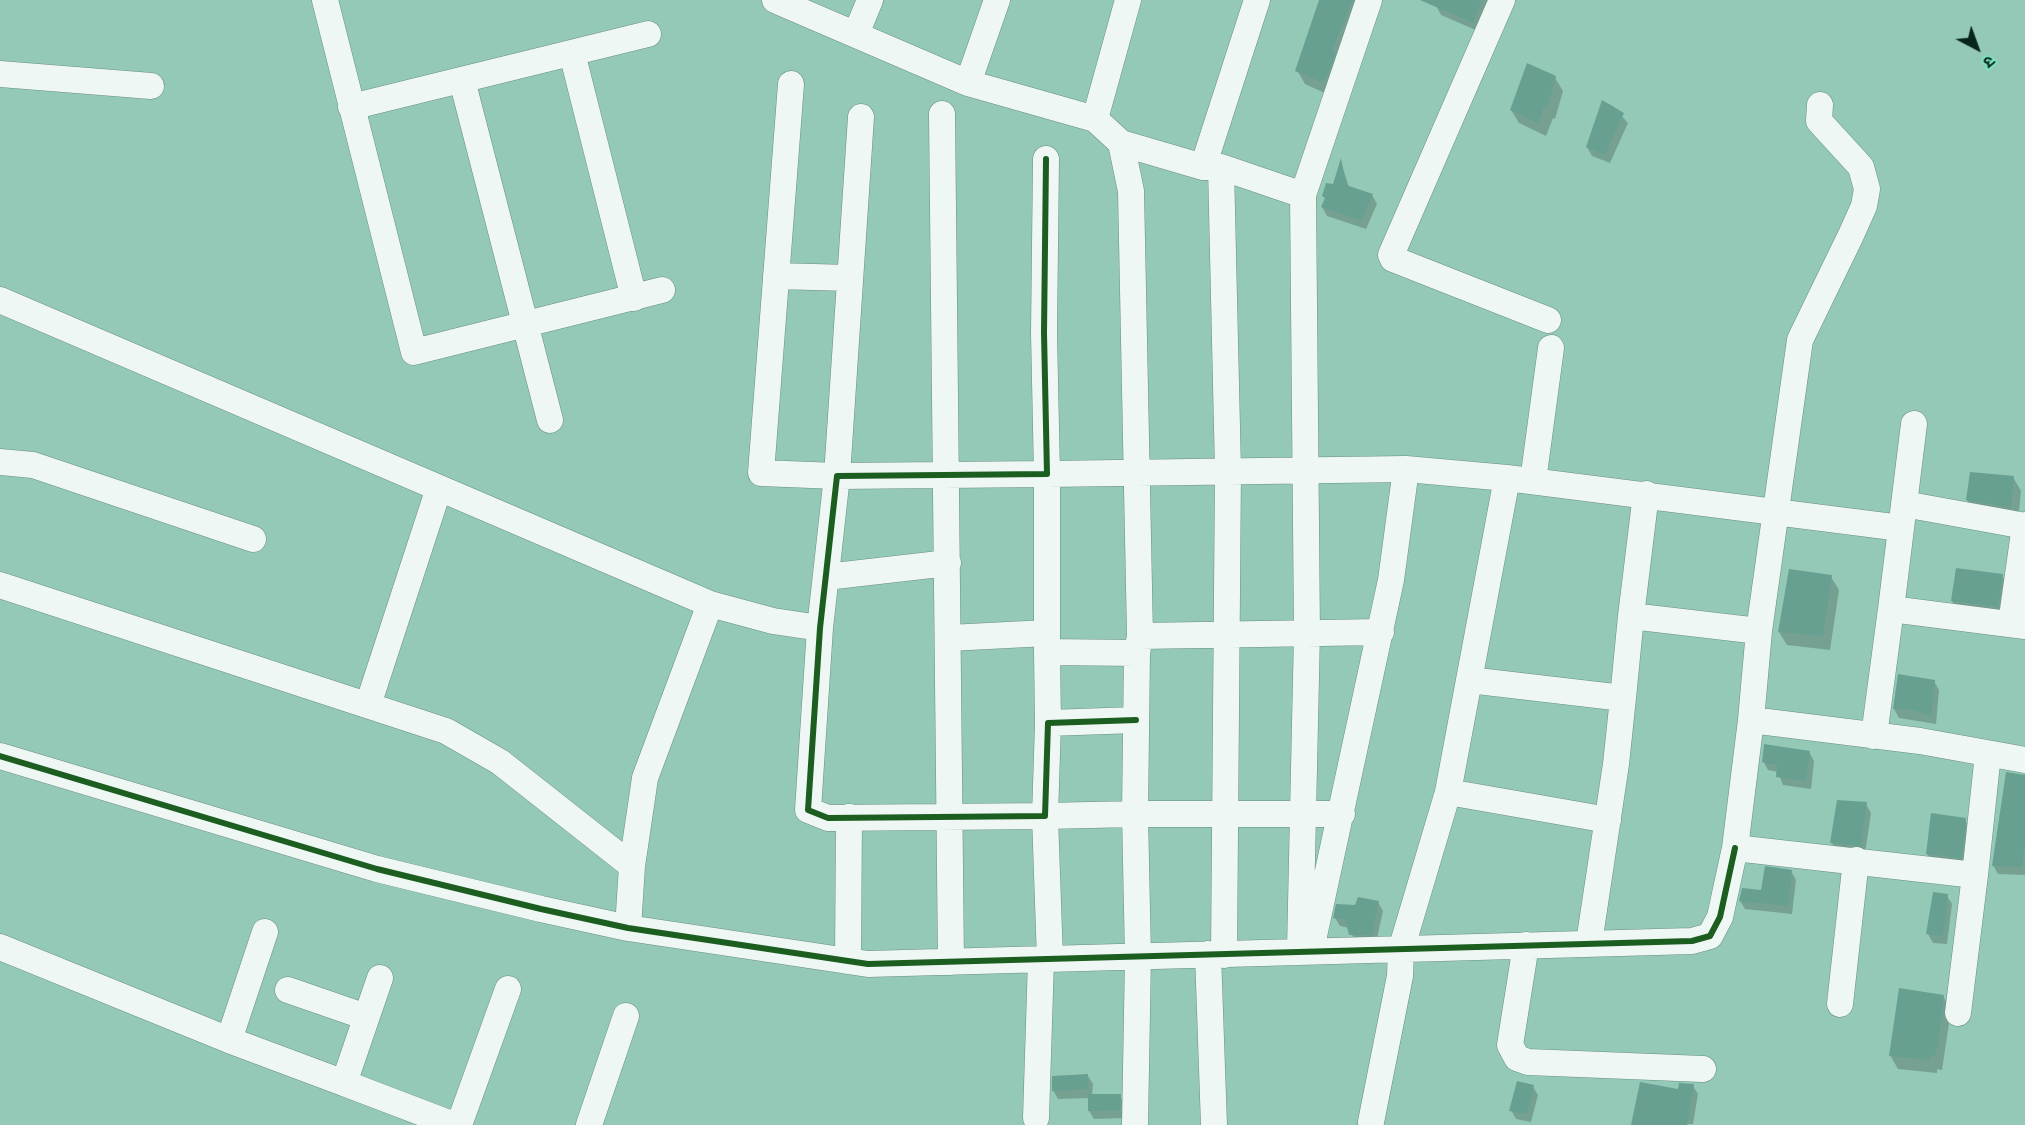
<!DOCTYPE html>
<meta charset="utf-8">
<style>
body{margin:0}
#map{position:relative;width:2025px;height:1125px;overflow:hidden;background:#94c9b7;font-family:"DM Sans","Noto Sans Devanagari",sans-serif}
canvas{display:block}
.north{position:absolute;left:1947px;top:18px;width:60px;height:60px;-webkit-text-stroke:4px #7edfbe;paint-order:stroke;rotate:139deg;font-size:16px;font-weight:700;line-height:24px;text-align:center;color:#06261d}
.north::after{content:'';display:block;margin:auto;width:21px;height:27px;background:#06261d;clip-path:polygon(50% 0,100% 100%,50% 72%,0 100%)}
</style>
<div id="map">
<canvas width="2025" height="1125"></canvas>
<div class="north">उ</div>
</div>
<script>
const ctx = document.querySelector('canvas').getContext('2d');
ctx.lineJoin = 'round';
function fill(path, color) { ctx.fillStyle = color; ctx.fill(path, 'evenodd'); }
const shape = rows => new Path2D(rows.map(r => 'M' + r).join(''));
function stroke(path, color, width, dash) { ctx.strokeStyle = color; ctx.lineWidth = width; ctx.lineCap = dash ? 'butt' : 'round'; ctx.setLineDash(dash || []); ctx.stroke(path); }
fill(shape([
 [1320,0,1369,0,1329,95,1305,84,1297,70],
 [1438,0,1488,0,1478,31,1441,15,1436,6],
 [1555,78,1563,91,1555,119,1553,118,1546,136,1519,123,1511,110],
 [1603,102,1613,106,1628,123,1610,163,1592,156,1587,147],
 [1341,162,1349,187,1372,195,1377,204,1366,229,1327,216,1322,207,1326,200,1324,196,1334,186],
 [2013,477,2021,491,2018,521,1975,513,1967,500],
 [1958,570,2002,576,2010,589,2005,620,1960,615,1952,601],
 [1831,577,1839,590,1830,650,1787,645,1779,632],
 [1934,681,1939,690,1936,724,1899,718,1894,709],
 [1809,752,1814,761,1811,789,1783,785,1778,772,1768,770,1763,761],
 [2025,775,2025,875,1998,874,1993,865],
 [1866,804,1871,813,1865,854,1837,851,1832,843],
 [1965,820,1973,833,1969,871,1935,868,1927,854],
 [1791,871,1796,880,1792,914,1745,909,1740,901,1762,891],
 [1947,896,1952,904,1947,944,1933,943,1928,934],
 [1378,902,1383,911,1376,943,1356,943,1349,928,1340,926,1335,918,1356,907],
 [1943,996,1951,1010,1942,1070,1937,1069,1937,1073,1898,1069,1890,1055],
 [1088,1076,1093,1084,1092,1096,1120,1096,1125,1104,1125,1118,1094,1119,1089,1111,1090,1098,1058,1099,1053,1090],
 [1693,1086,1698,1094,1693,1124,1632,1125,1679,1090],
 [1533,1087,1538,1095,1531,1122,1516,1119,1511,1110]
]), '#0003');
fill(shape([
 [1319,0,1353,0,1332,51,1336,52,1326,78,1321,82,1295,71],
 [1420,0,1482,0,1473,23],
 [1527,63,1556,76,1548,106,1545,105,1538,123,1510,110],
 [1602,100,1624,113,1605,155,1586,147],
 [1341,158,1346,185,1373,194,1361,221,1321,207,1325,198,1322,196,1326,183,1333,184],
 [1970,472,2014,476,2011,508,1966,500],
 [1956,568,2003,574,1998,607,1951,601],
 [1789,569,1832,575,1823,636,1778,632],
 [1898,674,1935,680,1931,716,1912,710,1893,709],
 [1764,744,1810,751,1806,781,1776,777,1777,765,1762,762],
 [2006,772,2025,775,2025,843,2022,867,1992,866],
 [1837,800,1867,802,1861,846,1830,843],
 [1931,813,1966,818,1962,858,1926,854],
 [1765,866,1792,870,1788,906,1739,901,1742,888,1761,890],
 [1933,892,1948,894,1943,936,1926,934],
 [1358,897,1379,901,1372,935,1349,935,1345,920,1333,918,1336,904,1355,905],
 [1899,988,1944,995,1938,1045,1935,1056,1930,1056,1930,1060,1889,1056],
 [1088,1074,1088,1089,1052,1091,1052,1076],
 [1517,1081,1534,1085,1527,1114,1509,1111],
 [1640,1082,1678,1089,1679,1083,1694,1084,1687,1125,1631,1125],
 [1088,1094,1121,1094,1120,1110,1088,1111]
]), '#67a090');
const minor = shape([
 [325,0,414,352,662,290],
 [775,0,968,83,1095,119,1121,143,1203,167,1221,167,1303,195],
 [1502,0,1391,255,1393,259,1548,320],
 [856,34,870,0],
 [572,53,634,298],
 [0,74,151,86],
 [462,80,550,420],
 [968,83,997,0],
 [791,84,761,473,837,476,861,117],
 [1820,105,1819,121,1861,167,1867,189,1864,206,1851,235,1800,340,1759,631,1751,720,1920,741,2025,760],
 [351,107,648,34],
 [942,114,951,962],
 [1095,119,1128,0],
 [1121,143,1131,191,1140,636],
 [1046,159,1044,333,1047,474,837,476,820,628,808,810,828,818,1045,816,1048,723,1136,720],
 [1203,167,1257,0],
 [1221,167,1228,471,1224,955],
 [776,276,850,278],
 [0,300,710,604,773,621,820,628],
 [0,462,33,465,253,539],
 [1533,481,1551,348],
 [1646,494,1631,616,1759,631],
 [1904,504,2025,526],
 [826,577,948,563],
 [0,585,446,731,500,762,632,866],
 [1891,609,1914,424],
 [2011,624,2025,525],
 [949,638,1047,633],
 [1047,652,1047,474,1406,469],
 [1469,680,1623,698,1616,764,1589,943],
 [1623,698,1631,616],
 [368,705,439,488],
 [1751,720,1735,848,1975,875,1988,754],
 [1048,723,1047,652,1137,653],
 [1874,736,1891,609,2025,626],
 [0,756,377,869,541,909,628,928,868,964,1692,941,1710,936,1720,917,1735,848],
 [1448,792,1608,820],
 [1342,814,1135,814,1137,653,1140,636,1381,632],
 [628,928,632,866,645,778,710,604],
 [265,932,229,1040,344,1083],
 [1312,945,1391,580,1406,469,1507,478],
 [1526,945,1510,1045,1517,1058,1528,1062,1703,1069],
 [0,947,229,1040],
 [1300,950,1307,633,1303,195,1369,0],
 [1208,954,1214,1125],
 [1050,960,1045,816,1135,814,1138,957,1135,1125],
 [848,961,849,817],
 [380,978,344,1083,454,1125],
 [288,990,366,1017],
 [1840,1004,1856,860],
 [1958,1013,1975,875],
 [1036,1118,1041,960],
 [1371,1122,1400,976,1401,950,1448,792,1507,478,1901,528],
 [459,1125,508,989],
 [589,1125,626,1016]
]);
stroke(minor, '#688f82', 27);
stroke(minor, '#eff7f4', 26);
stroke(shape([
 [1046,159,1044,333,1047,474,837,476,820,628,808,810,828,818,1045,816,1048,723,1136,720],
 [0,756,377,869,541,909,628,928,868,964,1692,941,1710,936,1720,917,1735,848]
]), '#1b5e20', 6);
</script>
